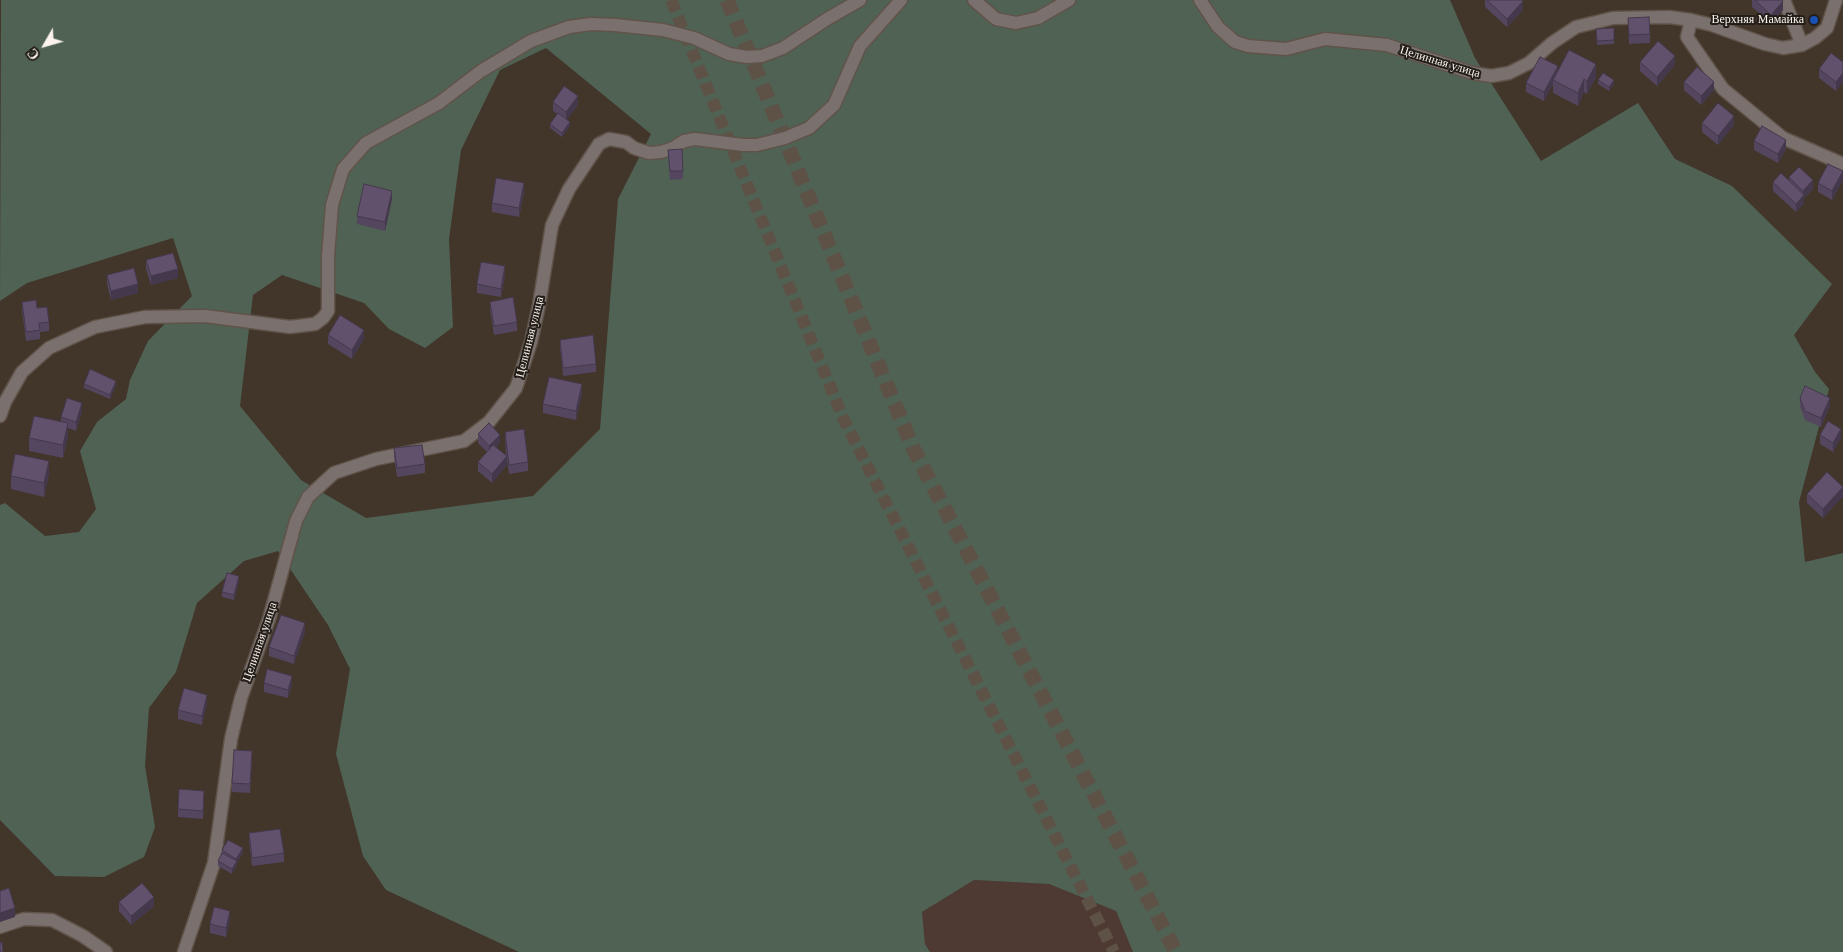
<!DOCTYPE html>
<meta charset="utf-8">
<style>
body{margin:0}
#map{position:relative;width:1843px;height:952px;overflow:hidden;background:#42352a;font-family:"Libre Baskerville",serif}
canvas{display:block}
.north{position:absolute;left:20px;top:20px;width:50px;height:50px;-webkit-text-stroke:4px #241e19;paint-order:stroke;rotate:232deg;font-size:14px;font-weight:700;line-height:20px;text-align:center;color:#fbf3ec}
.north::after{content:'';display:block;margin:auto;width:18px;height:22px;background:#fbf3ec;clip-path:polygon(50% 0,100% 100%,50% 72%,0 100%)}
</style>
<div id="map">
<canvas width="1843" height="952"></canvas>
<div class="north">С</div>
</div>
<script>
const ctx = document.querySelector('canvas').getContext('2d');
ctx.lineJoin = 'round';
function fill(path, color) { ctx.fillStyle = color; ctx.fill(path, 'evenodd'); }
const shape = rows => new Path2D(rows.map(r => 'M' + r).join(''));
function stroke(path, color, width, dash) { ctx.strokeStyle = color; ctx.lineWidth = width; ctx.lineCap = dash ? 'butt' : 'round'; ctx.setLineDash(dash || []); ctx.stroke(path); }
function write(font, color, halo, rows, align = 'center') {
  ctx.font = font + ' "Libre Baskerville",serif'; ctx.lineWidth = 4; ctx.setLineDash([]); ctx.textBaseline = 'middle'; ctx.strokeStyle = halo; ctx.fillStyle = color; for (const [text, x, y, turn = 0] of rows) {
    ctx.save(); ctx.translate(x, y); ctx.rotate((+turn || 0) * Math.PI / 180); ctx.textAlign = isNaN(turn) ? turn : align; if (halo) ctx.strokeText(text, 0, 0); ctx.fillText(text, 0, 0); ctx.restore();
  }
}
fill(shape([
 [974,880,1049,884,1116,911,1133,952,930,952,925,944,922,912]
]), '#4e3a33');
fill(shape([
 [1,0,1450,0,1475,58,1541,161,1638,103,1675,159,1732,186,1832,284,1794,335,1815,372,1829,389,1799,502,1805,562,1843,553,1843,952,1133,952,1116,911,1049,884,974,880,922,912,925,944,930,952,519,952,386,890,363,856,336,754,350,669,328,625,278,551,244,561,197,603,176,672,149,708,145,766,155,827,144,857,104,877,55,876,0,820,0,505,5,503,45,536,79,532,96,509,80,451,97,422,126,399,130,380,148,341,192,296,173,238,27,283,0,301],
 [546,48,651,134,618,199,600,429,533,496,366,518,301,480,240,406,253,295,282,275,364,303,389,329,425,348,453,327,449,239,461,150,500,70]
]), '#506254');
stroke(shape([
 [671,0,844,420,1114,952]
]), '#5e5247', 12, [12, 6]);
stroke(shape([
 [727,0,913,448,1176,952]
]), '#5e5247', 15, [15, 8]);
const minor = shape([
 [974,0,996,19,1016,23,1038,18,1069,0],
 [1200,0,1218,27,1235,42,1248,46,1286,49,1325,39,1387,45,1472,73,1491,76,1509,73,1529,63,1552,43,1576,27,1613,18,1669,17,1691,20,1712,25,1765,44,1783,48,1802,45,1815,38,1827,28,1836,0],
 [1784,0,1802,45],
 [1691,20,1687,37,1723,89,1783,138,1843,164],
 [0,416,5,402,22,372,49,348,95,327,145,317,205,316,290,327,315,324,323,318,328,311,328,256,332,205,343,169,366,143,439,103,481,71,531,41,569,27,591,24,615,25,663,30,694,38,729,54,747,57,762,56,783,48,827,19,860,0],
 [0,927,24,919,52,920,83,936,106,952],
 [184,952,214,863,231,739,241,698,269,619,296,521,308,497,334,473,376,459,464,441,489,422,516,388,531,342,539,305,552,225,569,189,599,144,609,139,626,142,634,148,649,153,661,152,673,148,684,141,695,139,743,145,757,145,785,138,809,128,834,105,860,46,901,0]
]);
stroke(minor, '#605349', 15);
stroke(minor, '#7a716f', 12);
fill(shape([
 [1485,0,1522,0,1523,10,1507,27,1485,7],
 [1752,0,1782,0,1783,10,1771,23,1752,7],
 [1628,18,1650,34,1650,43,1629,44],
 [1614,28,1614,44,1597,45,1596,29],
 [1640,62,1675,65,1657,86,1640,71],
 [1843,62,1843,82,1836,91,1819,78,1819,69],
 [1558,71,1596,77,1587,94,1584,92,1578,106,1553,93,1553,84,1544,101,1526,92,1526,83],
 [1598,80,1614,84,1609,91,1598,84],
 [1684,82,1714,90,1701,105,1684,90],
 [553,102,578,105,567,119,570,126,562,137,550,128,550,124,557,114,553,111],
 [1702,123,1734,125,1718,145,1702,132],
 [1754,141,1786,149,1778,163,1754,150],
 [668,150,683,171,683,179,670,180],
 [1789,177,1813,189,1804,198,1804,203,1796,212,1773,191,1773,182,1789,180],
 [1843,180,1832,200,1818,192,1818,183],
 [524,192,519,217,492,212,492,203],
 [392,199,385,231,357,224,357,216],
 [146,260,178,278,151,285,146,269],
 [107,275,138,293,111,300,107,284],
 [505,275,501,297,477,293,477,284],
 [22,302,37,308,49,322,49,331,40,332,40,339,26,341,22,311],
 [490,302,517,322,517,331,494,335,490,310],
 [328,335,364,339,352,359,328,344],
 [560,340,596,364,596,372,563,376,560,348],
 [84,384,116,385,110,399,84,388],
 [582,393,576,420,543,413,543,404],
 [1800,398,1830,406,1821,427,1805,420,1800,407],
 [82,412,76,431,68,428,68,436,63,458,29,451,29,438,61,422,61,417],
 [505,432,528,462,528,471,509,474,507,460,507,465,492,483,478,471,478,462,487,452,478,443,478,434,500,443,496,447,506,456,505,440],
 [1820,435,1841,438,1833,452,1820,444],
 [394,448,425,464,425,473,397,477,394,457],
 [49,474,44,497,11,489,11,476],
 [1807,494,1843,496,1823,518,1807,503],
 [239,581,234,600,222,597,222,592],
 [305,632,294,664,269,656,269,647],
 [264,683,292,685,288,698,264,692],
 [207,703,202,725,178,719,178,710],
 [252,760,250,793,232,792,232,783],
 [204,800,203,819,178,817,178,809],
 [249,833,284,853,284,862,252,866,249,842],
 [222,850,243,852,237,863,237,865,232,874,218,866,218,861,222,853],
 [119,902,154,906,131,925,119,911],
 [230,919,226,937,210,933,210,924]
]), '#53465e');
fill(shape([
 [1523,1,1523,10,1507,27,1507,19],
 [1783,1,1783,10,1771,23,1771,15],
 [1675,56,1675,65,1657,86,1657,77],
 [1596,64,1596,77,1587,94,1587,81],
 [1558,66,1558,75,1553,80,1553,84,1544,101,1544,92],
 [1843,73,1843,82,1836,91,1836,82],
 [1584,79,1584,92,1578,106,1578,93],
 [1614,80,1614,84,1609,91,1609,87],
 [1714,82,1714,90,1701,105,1701,96],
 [578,96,578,105,566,121,566,112],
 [1734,116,1734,125,1718,145,1718,136],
 [570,122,570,126,562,137,562,133],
 [1786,140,1786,149,1778,163,1778,154],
 [1843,171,1843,180,1832,200,1832,191],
 [1813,180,1813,189,1804,198,1804,203,1796,212,1796,204,1803,196,1803,191],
 [524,183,524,192,519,217,519,208],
 [392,191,392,199,385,231,385,222],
 [505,266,505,275,501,297,501,289],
 [178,269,178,278,151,285,151,276],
 [138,284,138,293,111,300,111,291],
 [364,330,364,339,352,359,352,350],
 [116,381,116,385,110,399,110,395],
 [582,384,582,393,576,420,576,411],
 [1830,398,1830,406,1821,427,1821,418],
 [82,403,82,412,76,431,76,422],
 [68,423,68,436,63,458,63,445],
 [1841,429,1841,438,1833,452,1833,443],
 [500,435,500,443,489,455,489,446],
 [507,456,507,465,492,483,492,474],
 [49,461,49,474,44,497,44,483],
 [1843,487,1843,496,1823,518,1823,509],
 [239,576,239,581,234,600,234,595],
 [305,623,305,632,294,664,294,656],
 [292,676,292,685,288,698,288,690],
 [207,695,207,703,202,725,202,716],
 [243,848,243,852,237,863,237,865,232,874,232,869,236,861,236,859],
 [154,897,154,906,131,925,131,916],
 [15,908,15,917,0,922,0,913],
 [230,911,230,919,226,937,226,928]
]), '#44394c');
const building = shape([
 [1487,0,1522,0,1523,1,1507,19,1487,0],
 [1755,0,1782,0,1783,1,1771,15,1755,0],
 [1649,17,1650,34,1629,35,1628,18,1649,17],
 [1614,28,1614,40,1597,41,1596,29,1614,28],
 [1658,41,1675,56,1657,77,1640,62,1658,41],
 [1569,50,1596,64,1587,81,1584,79,1578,93,1553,80,1569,50],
 [1831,53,1843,62,1843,73,1836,82,1819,69,1831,53],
 [1540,57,1558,66,1544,92,1526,83,1540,57],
 [1697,67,1714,82,1701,96,1684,82,1697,67],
 [1603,73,1614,80,1609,87,1598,80,1603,73],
 [564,86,578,96,566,112,553,102,564,86],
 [1718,103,1734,116,1718,136,1702,123,1718,103],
 [558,113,570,122,562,133,550,124,558,113],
 [1762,126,1786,140,1778,154,1754,141,1762,126],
 [682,149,683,171,670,171,668,150,682,149],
 [1828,164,1843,171,1832,191,1818,183,1828,164],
 [1799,167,1813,180,1803,191,1789,177,1799,167],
 [1781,173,1804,195,1796,204,1773,182,1781,173],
 [496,178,524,183,519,208,492,203,496,178],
 [364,184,392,191,385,222,357,216,364,184],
 [173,253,178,269,151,276,146,260,173,253],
 [481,262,505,266,501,289,477,284,481,262],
 [134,268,138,284,111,291,107,275,134,268],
 [513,297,517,322,494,326,490,302,513,297],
 [36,300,37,308,47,307,49,322,39,323,40,330,26,332,22,302,36,300],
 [340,315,364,330,352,350,328,335,340,315],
 [593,335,596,364,563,368,560,340,593,335],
 [90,369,116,381,110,395,84,384,90,369],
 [549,377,582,384,576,411,543,404,549,377],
 [1805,386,1830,398,1821,418,1805,411,1800,398,1805,386],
 [67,398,82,403,76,422,61,417,67,398],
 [34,416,68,423,63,445,29,438,34,416],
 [1828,421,1841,429,1833,443,1820,435,1828,421],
 [489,423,500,435,489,446,478,434,489,423],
 [524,429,528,462,509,465,505,432,524,429],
 [422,445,425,464,397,468,394,448,422,445],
 [493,445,507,456,492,474,478,462,493,445],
 [15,454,49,461,44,483,11,476,15,454],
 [1827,472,1843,487,1823,509,1807,494,1827,472],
 [227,573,239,576,234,595,222,592,227,573],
 [281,615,305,623,294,656,269,647,281,615],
 [267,669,292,676,288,690,264,683,267,669],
 [184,688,207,695,202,716,178,710,184,688],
 [234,750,252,751,250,784,232,783,234,750],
 [179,789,204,791,203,811,178,809,179,789],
 [280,829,284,853,252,858,249,833,280,829],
 [228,840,243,848,236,859,222,850,228,840],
 [222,853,237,861,232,869,218,861,222,853],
 [142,883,154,897,131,916,119,902,142,883],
 [9,888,15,908,0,913,0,891,9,888],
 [214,907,230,911,226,928,210,924,214,907],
 [2,942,3,952,0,952,0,943,2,942]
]);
fill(building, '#61516d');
stroke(building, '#44394c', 1);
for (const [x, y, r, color] of [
 [1814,20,5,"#1a4fb4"]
]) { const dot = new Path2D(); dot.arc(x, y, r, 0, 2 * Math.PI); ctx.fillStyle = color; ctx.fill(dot); stroke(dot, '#241e19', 2); }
write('12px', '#fbf3ec', '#241e19', [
 ["Верхняя Мамайка",1804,20]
], 'right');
write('12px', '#fbf3ec', '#241e19', [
 ["Целинная улица",1440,62,17],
 ["Целинная улица",530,337,-76],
 ["Целинная улица",260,642,-71]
]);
</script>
